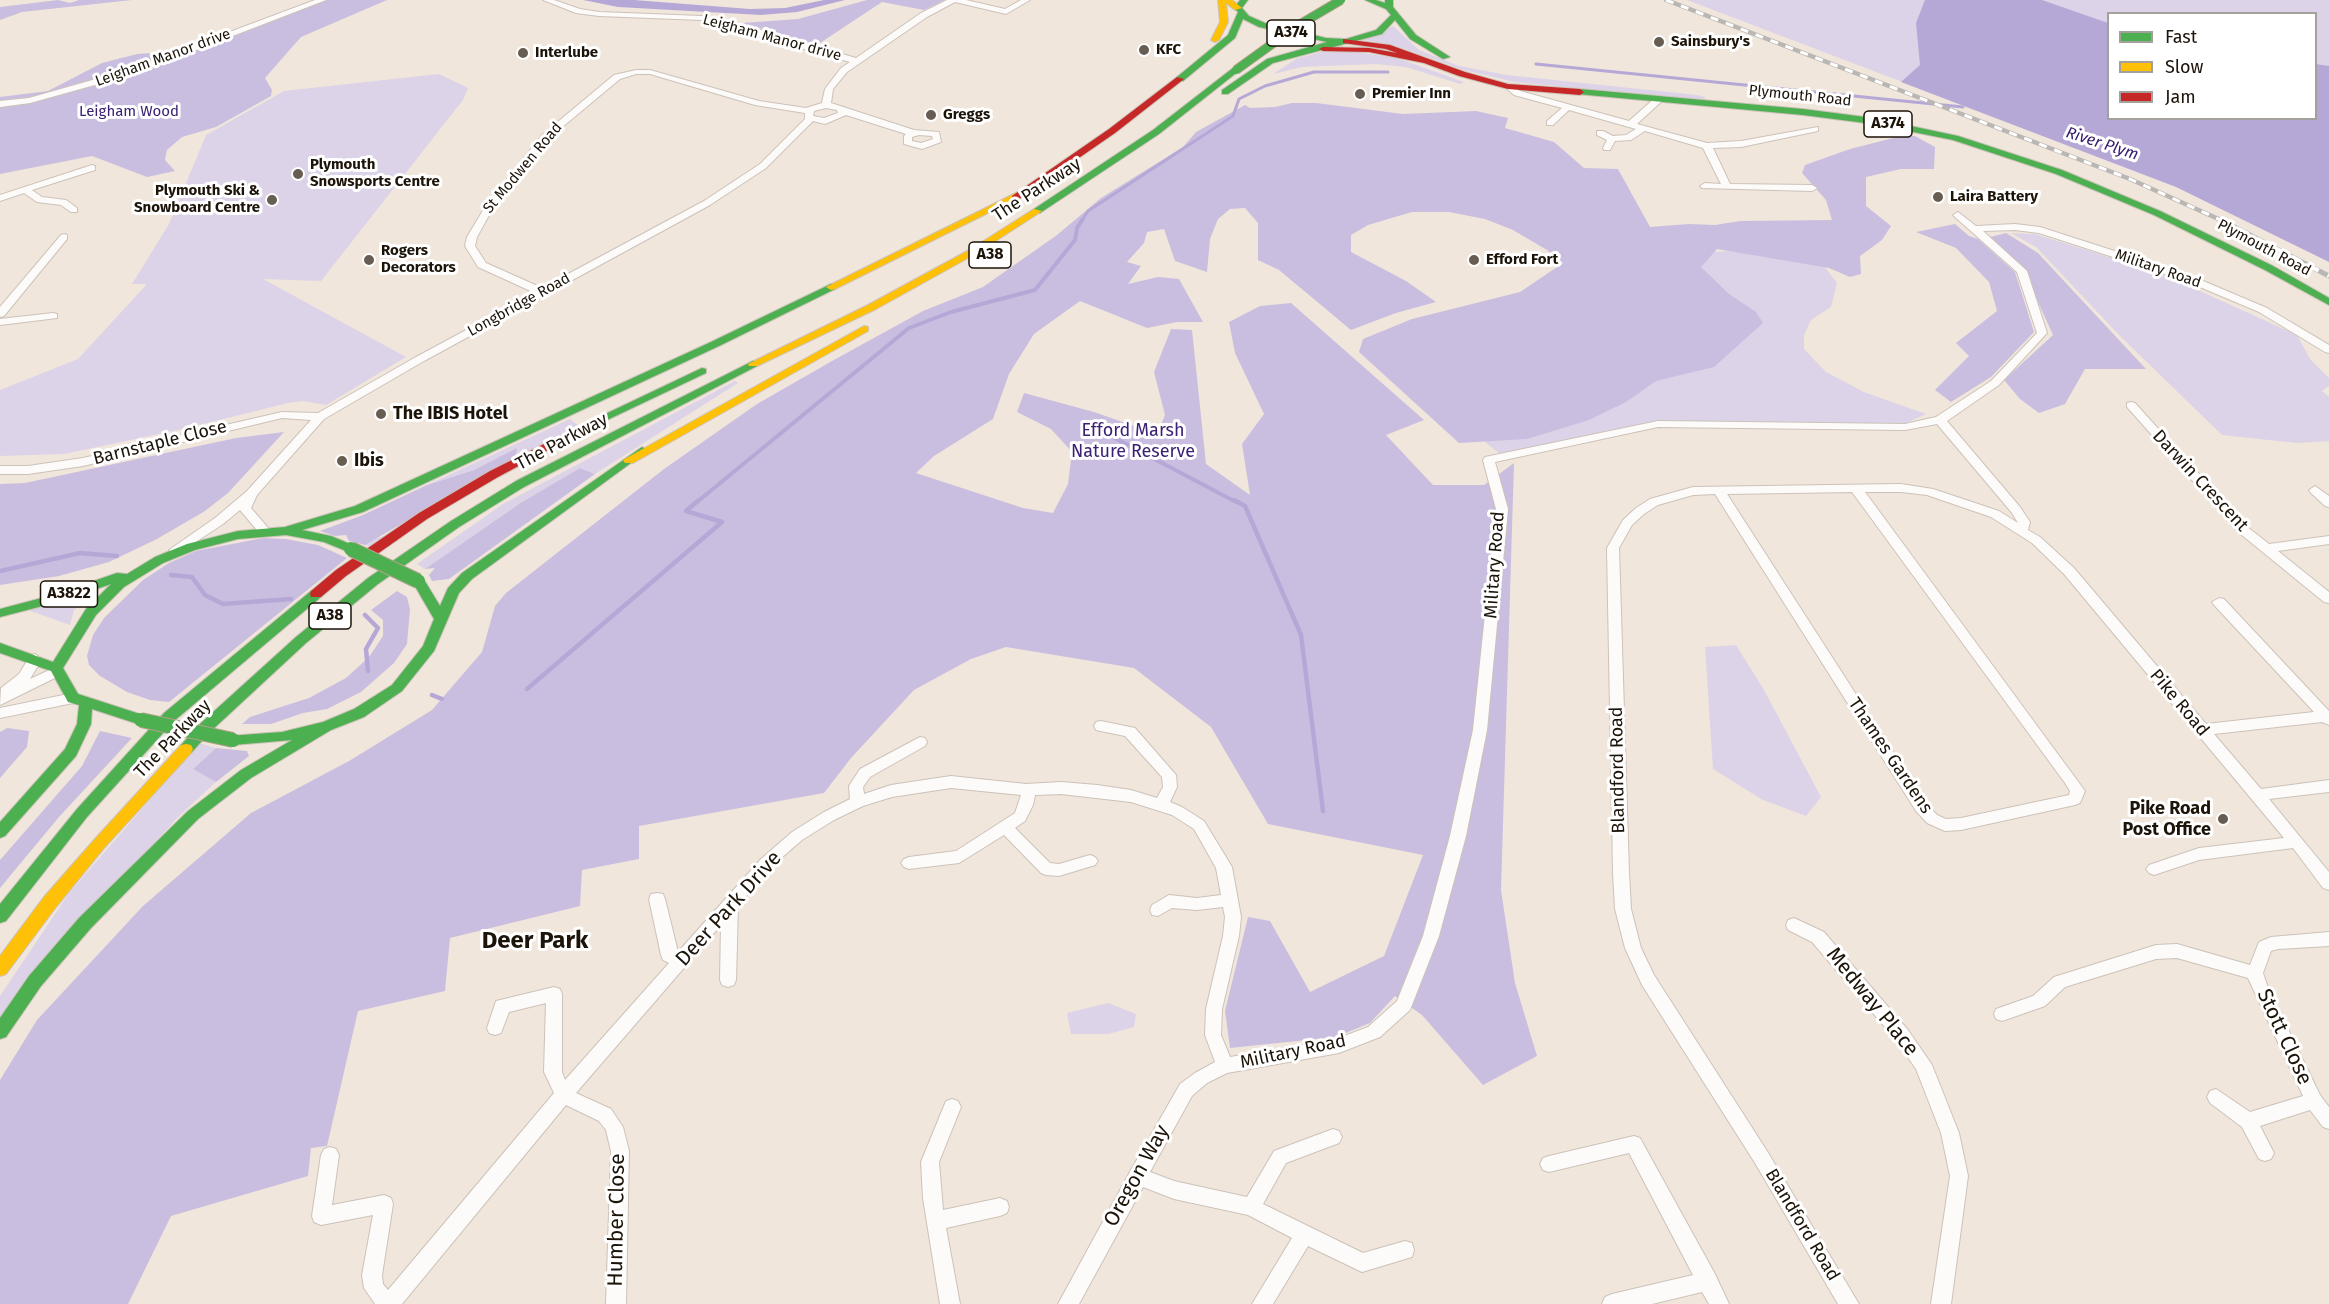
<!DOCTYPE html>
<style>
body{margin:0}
#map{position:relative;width:2329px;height:1304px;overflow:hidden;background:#f1e6db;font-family:"Fira Sans",sans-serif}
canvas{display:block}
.legend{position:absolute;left:2107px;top:12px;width:210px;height:108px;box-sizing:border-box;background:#fff;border:2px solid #a4a19d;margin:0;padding:8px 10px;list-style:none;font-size:18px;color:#1c1309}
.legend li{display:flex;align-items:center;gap:12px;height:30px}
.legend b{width:30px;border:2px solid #a4a19d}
</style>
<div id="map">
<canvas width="2329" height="1304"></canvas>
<ul class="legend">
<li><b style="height:8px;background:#4caf50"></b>Fast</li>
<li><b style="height:8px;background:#ffc107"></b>Slow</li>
<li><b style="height:8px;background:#c62828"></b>Jam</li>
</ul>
</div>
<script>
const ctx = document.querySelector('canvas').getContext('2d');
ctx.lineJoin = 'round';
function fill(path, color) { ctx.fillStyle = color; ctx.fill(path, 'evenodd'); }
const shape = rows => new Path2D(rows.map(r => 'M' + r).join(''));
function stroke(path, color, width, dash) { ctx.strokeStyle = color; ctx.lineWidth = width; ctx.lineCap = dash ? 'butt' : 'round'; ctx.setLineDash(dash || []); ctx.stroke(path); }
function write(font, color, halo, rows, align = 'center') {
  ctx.font = font + ' "Fira Sans",sans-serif'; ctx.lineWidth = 6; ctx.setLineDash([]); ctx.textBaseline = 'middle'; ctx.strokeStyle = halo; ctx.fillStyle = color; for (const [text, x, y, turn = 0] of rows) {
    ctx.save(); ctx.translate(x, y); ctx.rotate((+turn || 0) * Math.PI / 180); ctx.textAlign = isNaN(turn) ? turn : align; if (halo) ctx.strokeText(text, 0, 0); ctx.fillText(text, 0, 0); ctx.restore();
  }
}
fill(shape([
 [1687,0,1975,0,1955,102],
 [2015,0,2329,0,2329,152,2135,148,2008,28],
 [2108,14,2316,14,2316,118,2108,118],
 [1393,26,1419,50,1459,66,1507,75,1697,95,1705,97,1704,100,1514,82,1464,70,1397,46,1364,40],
 [1348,51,1397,58,1464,82,1460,84,1406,67,1375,64,1302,67,1273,74,1296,59,1321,52],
 [439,74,468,88,463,100,321,281,263,279,406,357,326,405,303,401,288,403,183,429,64,454,0,456,0,390,78,359,147,284,132,284,169,224,206,135,284,91],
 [2011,233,2035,234,2160,273,2297,335,2310,359,2329,378,2329,386,2322,391,2329,397,2329,441,2297,443,2222,435,2120,336,2036,247],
 [1658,245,1720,252,1741,248,1815,254,1837,283,1831,307,1811,320,1804,335,1804,349,1826,372,1864,392,1926,414,1902,425,1657,422,1500,454,1485,442],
 [735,381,738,383,595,474,580,468,522,502,425,569,417,564,503,504],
 [570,419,580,427,464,489,373,548,365,545,373,539,384,536,429,503,515,457,517,449,474,470,427,485],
 [87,596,93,598,74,610,70,625,28,610],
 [1736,645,1764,690,1821,797,1806,816,1763,800,1713,769,1705,647],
 [199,743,216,748,193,769,216,782,176,819,0,1019,0,996,69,893],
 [1108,1003,1136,1014,1134,1027,1108,1034,1071,1034,1067,1013]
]), '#dcd3e8');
fill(shape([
 [58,0,70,3,79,0,132,0,22,12,0,20,0,7],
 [313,0,387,0,301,37,265,78,272,90,271,96,216,127,182,137,167,150,165,160,175,171,147,177,92,156,0,174,0,97,48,91,102,63,137,54,180,51],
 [867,0,945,0,924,10,882,2,817,45,742,23,798,19],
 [1292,103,1316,103,1403,114,1476,111,1508,118,1505,128,1554,142,1584,168,1618,169,1650,227,1689,224,1715,225,1740,221,1832,220,1826,200,1802,173,1805,165,1850,149,1901,136,1915,136,1935,147,1934,169,1901,169,1866,177,1866,206,1891,226,1882,240,1860,256,1861,274,1850,277,1829,268,1717,249,1701,267,1729,294,1756,312,1763,323,1714,367,1656,381,1626,402,1589,420,1527,439,1459,443,1359,352,1363,339,1412,319,1520,292,1563,263,1547,250,1513,230,1485,219,1449,212,1412,212,1368,225,1351,235,1351,252,1406,281,1436,302,1396,313,1351,330,1279,270,1258,260,1258,223,1245,208,1230,209,1218,219,1210,239,1207,272,1175,261,1164,229,1147,232,1144,243,1127,262,1141,266,1128,284,1158,277,1179,279,1203,322,1177,322,1147,328,1080,301,1034,334,1009,374,993,419,934,456,916,473,1023,508,1053,513,1068,484,1072,452,1051,429,1017,412,1024,393,1094,412,1157,434,1165,415,1154,372,1171,329,1192,330,1206,464,1250,495,1242,444,1264,414,1235,353,1229,322,1260,306,1291,303,1424,420,1386,435,1433,485,1484,485,1514,463,1501,890,1515,983,1537,1056,1483,1085,1422,1015,1395,996,1370,1023,1336,1037,1230,1048,1225,1011,1248,917,1270,921,1310,992,1384,956,1423,855,1268,824,1211,727,1134,668,1006,647,971,659,914,690,851,758,824,793,639,826,639,859,582,870,580,906,450,938,445,991,358,1011,327,1146,311,1148,308,1176,171,1216,128,1304,0,1304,0,1080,37,1020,143,906,251,813,349,761,432,710,482,652,495,606,506,593,664,469,757,404,832,361,923,311,983,287,1057,235,1101,198,1183,147,1196,132,1245,105,1250,108,1275,107],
 [1955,224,1969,236,1978,239,2015,272,2034,332,1991,377,1951,402,1935,390,1969,356,1956,343,1997,311,1989,282,1956,248,1916,232],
 [2006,233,2038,253,2146,369,2085,369,2065,404,2039,413,2020,399,2004,380,2053,335,2022,267,1990,237],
 [284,432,228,493,205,511,157,539,109,562,59,576,0,585,0,484,25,483,236,438],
 [517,448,516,457,365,545,349,541,346,535,335,536,320,531,363,515,427,485,474,470],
 [580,468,595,474,449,579,432,581,429,575,435,568,425,569,522,502],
 [263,538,286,539,318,545,347,558,169,702,150,700,127,692,100,676,89,665,87,656,93,635,104,618,143,580,169,563,196,551],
 [397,591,407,597,410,609,407,644,394,663,361,692,327,709,303,713,271,724,242,724,250,717,309,698,346,678,369,657,383,636,383,620,371,610],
 [7,728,29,731,27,747,0,778,0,732],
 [100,731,132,738,59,817,0,888,0,860,82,766],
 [216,748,247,751,249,756,216,782,193,769]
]), '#cabee0');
fill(shape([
 [583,0,634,0,750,9,785,8,824,0,845,0,797,12,761,15,618,7],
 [1925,0,2042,0,2108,23,2108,118,2316,118,2316,64,2329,66,2329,262,2176,187,1901,82,1920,65,1916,23]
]), '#b5a8d7');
stroke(shape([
 [1536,64,1963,107],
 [1081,222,1088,211,1233,116,1239,99,1265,86,1314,72,1388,72]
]), '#b5a8d7', 3);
stroke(shape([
 [1092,426,1236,502],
 [697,502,909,328,951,312,1035,290,1075,240,1077,228,1082,220]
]), '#b5a8d7', 4);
stroke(shape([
 [1234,500,1245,506,1301,635,1323,811],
 [0,571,80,553,117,556],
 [171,575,192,577,205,595,223,604,291,599],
 [365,615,378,628,366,649,368,671],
 [527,689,722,522,686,511,699,500],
 [432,695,442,699]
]), '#b5a8d7', 4.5);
const street = shape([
 [315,0,326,0,134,74,30,103,0,107,0,101,29,98,128,70,315,0],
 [543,0,554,0,580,9,599,12,702,16,747,26,856,58,921,13,947,0,966,0,1005,9,1021,0,1030,0,1006,14,955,2,927,17,847,72,833,89,831,103,914,130,939,132,941,142,922,149,904,144,904,136,906,134,846,115,825,124,813,121,766,168,710,205,424,361,324,419,257,495,251,508,269,529,271,532,269,535,261,535,240,510,223,524,179,553,175,554,169,550,215,518,247,491,311,420,282,418,83,466,28,474,0,474,0,466,28,466,83,458,282,412,318,413,416,357,535,293,478,267,465,246,467,237,485,207,542,135,614,75,636,70,650,70,759,101,806,108,822,103,825,89,841,68,850,62,702,20,599,16,576,13,543,0],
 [636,74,650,74,755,105,805,113,805,119,760,164,704,201,542,288,486,263,475,246,477,237,492,210,548,139,620,79,636,74],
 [826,108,837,110,838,113,824,118,813,116,814,111,826,108],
 [919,135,932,136,933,139,921,143,912,141,912,137,919,135],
 [1508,83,1520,91,1629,121,1656,97,1662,97,1662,101,1637,124,1707,143,1741,141,1818,127,1818,131,1741,147,1713,148,1730,184,1812,185,1817,188,1812,191,1702,188,1700,186,1705,183,1721,184,1703,148,1645,131,1631,140,1615,141,1610,150,1604,150,1603,148,1607,140,1597,135,1597,131,1603,131,1613,136,1626,135,1636,129,1569,110,1553,125,1547,125,1547,121,1562,108,1514,95,1504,86,1508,83],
 [92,165,95,166,95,170,32,190,42,197,66,200,77,208,77,212,71,212,61,205,37,202,24,193,0,201,0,195,92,165],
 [1958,212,1976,226,2015,224,2040,227,2189,275,2267,308,2329,345,2329,353,2325,352,2259,312,2181,279,2039,233,2015,230,1983,231,2027,271,2047,333,1999,385,1947,421,2020,507,2030,522,2028,530,2040,537,2074,568,2206,724,2314,712,2214,605,2212,602,2219,598,2224,599,2329,711,2329,725,2322,722,2214,734,2261,789,2329,780,2329,792,2269,799,2329,872,2329,890,2323,888,2293,848,2199,860,2154,875,2149,873,2146,869,2149,865,2199,848,2284,838,2064,574,2032,543,1991,517,1927,495,1901,492,1865,492,2085,791,2080,803,2075,805,1961,830,1945,831,1927,823,1916,811,1715,494,1693,495,1658,505,1644,514,1632,525,1619,548,1629,873,1631,909,1641,948,1654,975,1767,1151,1859,1304,1838,1304,1755,1163,1642,985,1625,948,1615,909,1613,873,1607,548,1623,520,1636,508,1650,499,1693,487,1901,484,1933,489,1999,511,2018,523,2012,513,1937,424,1905,430,1658,427,1495,462,1508,509,1487,730,1466,836,1439,936,1410,1010,1380,1037,1339,1053,1227,1073,1207,1083,1192,1096,1150,1172,1174,1181,1247,1197,1274,1151,1333,1129,1339,1131,1342,1137,1339,1143,1286,1163,1263,1204,1363,1253,1405,1241,1412,1243,1414,1250,1412,1257,1362,1272,1308,1246,1273,1304,1252,1304,1292,1238,1248,1215,1174,1199,1143,1187,1079,1304,1058,1304,1131,1170,1180,1084,1195,1073,1215,1062,1205,1035,1206,1009,1223,936,1225,917,1223,907,1197,910,1172,908,1158,916,1152,915,1150,910,1152,905,1169,895,1197,898,1221,895,1216,868,1194,829,1172,815,1131,802,1061,794,1035,795,1033,805,1025,821,1015,828,1050,863,1059,864,1090,855,1095,857,1098,861,1095,865,1059,876,1046,875,1041,873,1004,835,959,863,909,869,904,867,901,863,904,859,909,857,956,851,1015,813,1021,795,951,788,892,797,863,806,834,820,802,840,771,867,738,906,736,980,734,985,728,987,722,985,720,980,721,925,576,1093,611,1109,623,1127,629,1151,626,1304,606,1304,611,1151,606,1130,599,1121,566,1105,402,1304,375,1304,364,1288,362,1275,373,1215,321,1225,314,1222,312,1216,321,1155,324,1149,330,1147,336,1149,339,1155,332,1205,384,1195,391,1198,393,1204,382,1275,383,1284,388,1290,554,1093,544,1072,546,1003,509,1012,501,1033,495,1035,489,1033,487,1028,496,1001,554,987,560,989,562,994,562,1072,565,1080,669,963,663,960,661,955,649,899,651,894,657,893,663,894,665,899,678,952,761,859,792,832,824,812,850,799,849,786,860,769,920,737,925,738,927,742,925,746,870,777,863,787,864,794,891,785,951,776,1026,784,1061,782,1097,785,1131,790,1157,798,1163,787,1162,777,1125,736,1096,730,1094,726,1096,722,1101,721,1135,728,1176,775,1177,787,1170,802,1182,807,1204,821,1232,867,1241,917,1239,936,1222,1009,1221,1035,1230,1057,1309,1044,1339,1038,1368,1027,1397,1001,1423,936,1450,836,1473,730,1496,509,1483,460,1485,457,1658,421,1905,424,1936,417,1991,381,2037,333,2017,272,1955,217,1953,215,1958,212],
 [1852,492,2065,783,2070,791,2069,795,1961,818,1946,819,1937,815,1926,803,1727,494,1852,492],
 [64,234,67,235,67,239,4,316,0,317,0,307,61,235,64,234],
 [53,313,57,314,57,318,0,325,0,319,53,313],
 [2131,402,2135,403,2246,526,2269,544,2329,536,2329,544,2278,551,2329,592,2329,603,2324,602,2238,532,2127,407,2127,403,2131,402],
 [2315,486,2329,496,2329,507,2325,506,2311,493,2309,490,2315,486],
 [35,654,42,659,30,679,58,666,65,671,63,674,0,705,1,688,19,674,30,656,35,654],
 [73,693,80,698,78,702,0,718,0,708,73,693],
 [1794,918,1824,932,1908,1030,1932,1065,1959,1133,1968,1176,1951,1304,1931,1304,1950,1176,1941,1133,1916,1069,1896,1040,1812,942,1788,930,1786,925,1788,920,1794,918],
 [2329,932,2329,946,2278,949,2271,951,2263,973,2268,988,2320,1095,2329,1107,2329,1129,2323,1127,2310,1110,2260,1126,2274,1153,2271,1159,2265,1161,2259,1159,2242,1127,2210,1103,2207,1097,2210,1091,2216,1089,2250,1112,2303,1096,2248,978,2177,958,2156,959,2065,987,2045,1006,2002,1021,1996,1019,1994,1014,1996,1009,2033,996,2054,977,2156,945,2177,944,2250,965,2259,942,2271,937,2329,932],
 [952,1099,958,1101,961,1107,939,1162,943,1210,1000,1198,1007,1201,1009,1207,1007,1213,1000,1216,946,1228,960,1304,940,1304,923,1198,921,1162,946,1101,952,1099],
 [1634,1136,1640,1138,1715,1274,1729,1304,1709,1304,1702,1292,1652,1304,1602,1304,1605,1297,1612,1294,1693,1275,1629,1153,1549,1172,1543,1170,1540,1164,1543,1158,1549,1156,1634,1136]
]);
const fast = shape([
 [1240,0,1248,0,1242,8,1249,16,1265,23,1326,38,1346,39,1376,30,1391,15,1386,9,1365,0,1376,0,1385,3,1385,0,1393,0,1393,7,1416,35,1450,57,1443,59,1410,39,1395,20,1382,34,1273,63,1228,94,1222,94,1222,90,1267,59,1327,42,1259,27,1243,19,1235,38,1183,81,1177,81,1177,77,1228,35,1238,12,1234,8,1240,0],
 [1233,68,1240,70,1159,134,1040,213,1034,213,1034,209,1153,130,1233,68],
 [1580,89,1803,109,1873,118,1958,136,2062,170,2160,211,2273,266,2329,298,2329,305,2265,270,2154,215,2056,174,1953,140,1873,124,1803,115,1577,94,1577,90,1580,89],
 [831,284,835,285,835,289,719,346,363,512,302,530,331,536,355,546,357,549,355,552,351,553,324,542,286,535,238,539,195,550,163,563,124,587,96,615,63,668,78,694,146,716,148,720,146,724,141,725,92,709,91,724,76,756,5,836,0,838,0,822,65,749,77,724,79,705,68,702,51,671,0,653,0,643,53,662,86,609,111,584,62,601,0,617,0,609,53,595,117,573,127,574,155,557,187,544,238,531,285,527,355,506,711,342,831,284],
 [753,361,757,362,757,366,524,487,459,527,378,584,306,643,211,731,191,753,181,753,179,749,181,745,201,723,296,637,368,578,451,521,516,481,753,361],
 [702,368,706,369,706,373,586,430,578,430,576,428,702,368],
 [642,447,648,450,646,452,472,579,459,593,434,651,402,691,364,717,331,730,251,778,198,819,91,928,41,986,6,1037,0,1039,0,1018,29,976,79,918,188,811,241,770,292,740,233,745,228,744,226,740,228,736,282,732,323,722,354,709,392,685,423,646,434,619,412,581,413,578,423,578,440,606,448,588,462,573,642,447],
 [316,590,321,591,322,594,321,597,174,721,87,817,6,921,0,923,0,904,77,809,164,713,311,591,316,590]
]);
const slow = shape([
 [1218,0,1232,0,1242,8,1235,10,1226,3,1228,22,1219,40,1215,42,1211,40,1220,22,1218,0],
 [1026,188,1034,190,835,289,831,290,826,287,1026,188],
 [1034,209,1042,211,977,253,876,309,757,366,749,366,748,364,868,305,971,249,1034,209],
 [864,326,868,327,868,331,633,463,625,463,623,460,864,326],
 [186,744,191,745,193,749,191,753,104,848,56,907,6,974,0,976,0,956,44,897,94,840,181,745,186,744]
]);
const jam = shape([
 [1343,39,1390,45,1465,72,1508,84,1580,89,1584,92,1580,95,1508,89,1459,76,1424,63,1369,52,1323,51,1319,49,1323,47,1369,48,1397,53,1386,49,1343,43,1343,39],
 [1177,77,1184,79,1115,133,1018,200,1012,200,1012,196,1109,129,1177,77],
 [582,425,586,426,586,430,498,477,427,519,346,576,321,597,311,597,310,594,311,591,336,570,419,513,490,471,582,425]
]);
stroke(street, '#ccc2b9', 2);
stroke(fast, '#ccc2b9', 2);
stroke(slow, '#ccc2b9', 2);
stroke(jam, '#ccc2b9', 2);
fill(street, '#fdfbfa');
fill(fast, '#4caf50');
fill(slow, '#ffc107');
fill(jam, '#c62828');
const railFar1 = shape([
 [1666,0,2130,179,2225,222]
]);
const rail = shape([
 [2221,220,2329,276]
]);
stroke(railFar1, '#b9b6b3', 4.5);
stroke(rail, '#b9b6b3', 5);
stroke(railFar1, '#fff', 3, [8]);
stroke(rail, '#fff', 4, [10]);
const fastBridgeFar1 = shape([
 [1236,70,1297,26,1341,0]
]);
const fastBridge = shape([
 [351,549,418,581],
 [141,720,233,740]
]);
stroke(fastBridgeFar1, '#b2a18b', 10, []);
stroke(fastBridge, '#b2a18b', 16, []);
stroke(fastBridgeFar1, '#4caf50', 8);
stroke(fastBridge, '#4caf50', 14);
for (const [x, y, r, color] of [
 [1659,42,6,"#675d52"],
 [1144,50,6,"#675d52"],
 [523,53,6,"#675d52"],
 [1360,94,6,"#675d52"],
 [931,115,6,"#675d52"],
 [298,174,6,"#675d52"],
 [1938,197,6,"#675d52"],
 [272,200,6,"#675d52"],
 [369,260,6,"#675d52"],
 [1474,260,6,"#675d52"],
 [381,414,6,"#675d52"],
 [342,461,6,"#675d52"],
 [2223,819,6,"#675d52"]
]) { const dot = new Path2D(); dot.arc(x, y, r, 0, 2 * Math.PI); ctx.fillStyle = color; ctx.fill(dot); stroke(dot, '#fff', 2); }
write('15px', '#1c1309', '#fff', [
 ["Leigham Manor drive",772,38,15],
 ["Leigham Manor drive",163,58,-20],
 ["Plymouth Road",1800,96,6],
 ["St Modwen Road",523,168,-50],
 ["Plymouth Road",2264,248,28],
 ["Military Road",2158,269,19],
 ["Longbridge Road",519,305,-29]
]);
write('bold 15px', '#1c1309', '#fff', [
 ["Sainsbury's",1671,42],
 ["KFC",1156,50],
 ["Interlube",535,53],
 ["Premier Inn",1372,94],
 ["Greggs",943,115],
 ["Plymouth",310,165],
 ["Snowsports Centre",310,182],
 ["Plymouth Ski &",260,191,"right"],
 ["Snowboard Centre",260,208,"right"],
 ["Laira Battery",1950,197],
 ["Rogers",381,251],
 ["Decorators",381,268],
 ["Efford Fort",1486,260]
], 'left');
write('15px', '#3b2073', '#fff', [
 ["Leigham Wood",129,112]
]);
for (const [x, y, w] of [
 [1291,33,48],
 [1888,124,48],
 [990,255,42],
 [69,594,57],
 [330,616,42]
]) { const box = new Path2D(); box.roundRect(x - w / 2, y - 13, w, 26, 4.5); ctx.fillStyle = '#fff'; ctx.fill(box); stroke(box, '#1c1309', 1.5); }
write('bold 16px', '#1c1309', null, [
 ["A374",1291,33],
 ["A374",1888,124],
 ["A38",990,255],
 ["A3822",69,594],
 ["A38",330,616]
]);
write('italic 16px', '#35186c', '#fff', [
 ["River Plym",2102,144,18]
]);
write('18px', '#1c1309', '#fff', [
 ["The Parkway",1037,190,-33],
 ["The Parkway",562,442,-28],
 ["Barnstaple Close",160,443,-14],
 ["Darwin Crescent",2200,481,47],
 ["Military Road",1495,565,-86],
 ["Pike Road",2179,703,50],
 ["The Parkway",173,739,-46],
 ["Thames Gardens",1890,756,56],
 ["Blandford Road",1618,770,-91],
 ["Military Road",1293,1052,-12],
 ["Blandford Road",1802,1225,59]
]);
write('bold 18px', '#1c1309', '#fff', [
 ["The IBIS Hotel",393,414],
 ["Ibis",354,461],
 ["Pike Road",2211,809,"right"],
 ["Post Office",2211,830,"right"]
], 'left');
write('18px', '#3b2073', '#fff', [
 ["Efford Marsh",1133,431],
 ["Nature Reserve",1133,452]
]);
write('21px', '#1c1309', '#fff', [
 ["Deer Park Drive",729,909,-48],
 ["Medway Place",1872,1002,51],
 ["Stott Close",2284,1037,65],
 ["Oregon Way",1137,1176,-61],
 ["Humber Close",617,1220,-89]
]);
write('bold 24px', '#1c1309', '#fff', [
 ["Deer Park",535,941]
]);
</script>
